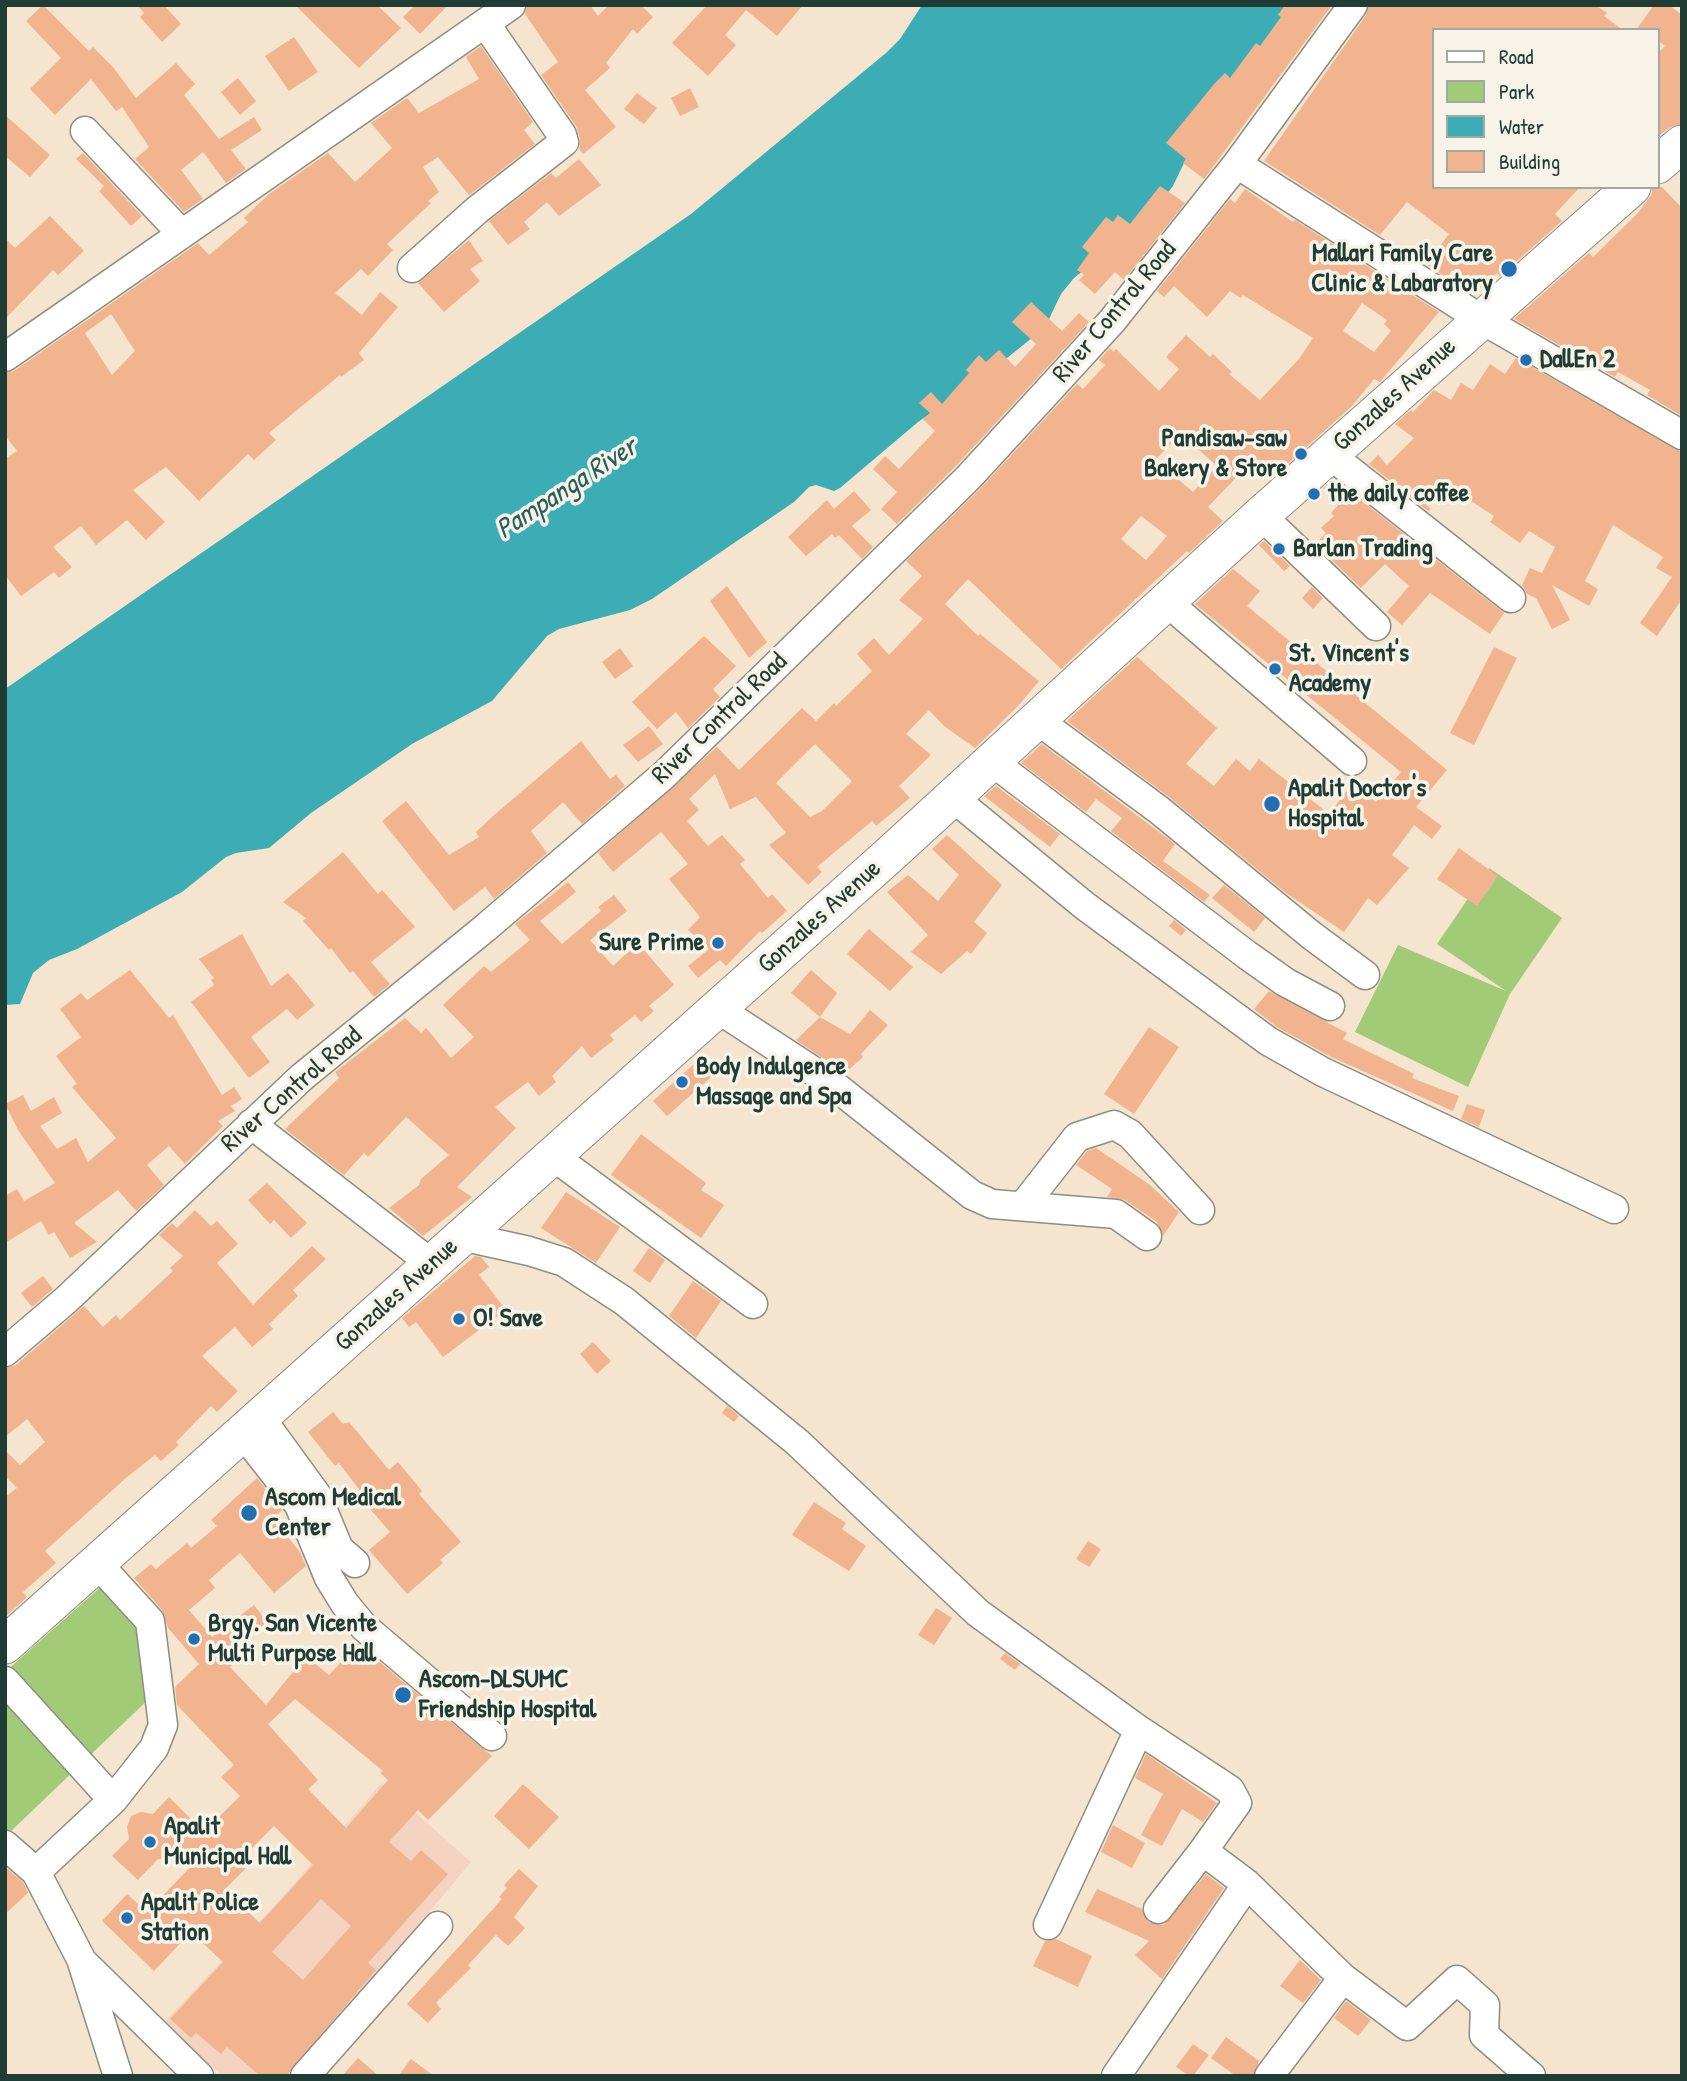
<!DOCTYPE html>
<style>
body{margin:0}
#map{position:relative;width:1687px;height:2081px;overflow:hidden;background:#f5e4ce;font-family:"Patrick Hand",sans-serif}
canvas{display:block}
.frame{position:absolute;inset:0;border:7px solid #1f3d34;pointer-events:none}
.legend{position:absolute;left:1432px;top:28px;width:228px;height:161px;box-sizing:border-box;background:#f7f3e8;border:2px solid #a1aaa0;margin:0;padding:9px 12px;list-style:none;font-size:21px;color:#1f3d34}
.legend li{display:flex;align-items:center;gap:14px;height:35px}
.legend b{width:35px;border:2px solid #a1aaa0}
</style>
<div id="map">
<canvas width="1687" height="2081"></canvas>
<div class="frame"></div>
<ul class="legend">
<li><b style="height:9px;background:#fff"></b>Road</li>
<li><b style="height:19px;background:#a1cb77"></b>Park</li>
<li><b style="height:19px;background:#3cadb5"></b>Water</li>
<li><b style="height:19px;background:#f2b48f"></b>Building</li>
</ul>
</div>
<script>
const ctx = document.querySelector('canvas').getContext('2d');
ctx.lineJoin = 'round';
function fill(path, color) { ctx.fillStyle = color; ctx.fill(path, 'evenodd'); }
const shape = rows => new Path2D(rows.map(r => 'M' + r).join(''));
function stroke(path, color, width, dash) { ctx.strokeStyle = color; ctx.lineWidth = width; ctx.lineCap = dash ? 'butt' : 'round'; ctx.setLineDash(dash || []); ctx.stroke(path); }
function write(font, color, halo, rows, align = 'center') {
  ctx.font = font + ' "Patrick Hand",sans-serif'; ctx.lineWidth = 7; ctx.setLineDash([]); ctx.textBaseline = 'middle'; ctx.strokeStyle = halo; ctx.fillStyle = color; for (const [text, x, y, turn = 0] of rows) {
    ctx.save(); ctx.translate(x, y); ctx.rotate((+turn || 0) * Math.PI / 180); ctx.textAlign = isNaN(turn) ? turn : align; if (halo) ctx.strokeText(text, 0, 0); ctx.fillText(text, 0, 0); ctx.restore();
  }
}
fill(shape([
 [382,1783,471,1862,292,2076,223,2076,162,2024,278,1902]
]), '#f5d3c1');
fill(shape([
 [1489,868,1562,918,1510,994,1468,1087,1355,1032,1398,945,1506,991,1437,944],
 [104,1584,142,1629,154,1694,7,1835,5,1672]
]), '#a1cb77');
fill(shape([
 [922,5,1300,5,1196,138,1173,186,1145,221,1074,278,1061,294,1047,323,1038,333,986,375,918,422,840,488,834,491,816,485,809,487,794,502,652,599,630,610,559,629,547,636,492,701,412,744,311,813,269,848,236,853,226,857,182,892,77,949,49,960,33,973,20,1004,5,1005,5,689,691,214,886,53,900,39]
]), '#3cadb5');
fill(shape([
 [43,5,89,51,93,47,113,67,136,98,176,63,195,84,184,95,219,139,254,117,262,130,231,150,246,169,226,183,203,152,181,170,203,199,184,212,135,159,149,147,122,107,116,111,91,79,55,115,30,89,61,58,26,21],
 [137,5,164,5,181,24,162,42,140,17,144,13],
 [295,5,377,5,401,28,359,68],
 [415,5,448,5,420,34,403,17],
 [527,5,590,5,598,16,609,5,641,5,653,17,637,34,633,29,606,63,610,68,585,90,616,127,583,154,579,149,580,138,576,126,541,75,558,62,525,14],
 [707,5,803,5,777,36,746,10,725,35,736,45,708,76,672,43],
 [1285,5,1332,5,1204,179,1183,163,1186,159,1166,143,1215,83,1225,73,1230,78,1256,43,1260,46,1281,17,1278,15],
 [1369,5,1596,5,1607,13,1604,16,1623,30,1433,30,1433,187,1580,187,1555,214,1562,221,1500,276,1497,273,1474,294,1452,270,1447,278,1426,264,1449,234,1407,202,1380,235,1264,161,1366,15],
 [1654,5,1669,5,1682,15,1682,124,1669,128,1657,137,1657,54,1665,46,1657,40,1657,30,1636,30],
 [294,37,318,72,289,91,265,56],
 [481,46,533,122,524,130,535,144,469,195,438,157,423,167,439,192,428,201,431,203,387,244,393,250,368,276,361,269,335,293,362,315,380,292,398,307,359,353,364,360,341,377,340,375,269,433,276,440,254,460,248,454,199,501,166,467,133,490,165,522,146,540,127,520,96,545,81,526,53,547,72,567,59,578,54,572,21,596,5,575,5,459,17,451,5,435,5,373,14,371,198,243,209,255,248,222,244,218,269,194,328,153,355,182,392,148,371,123,407,98,419,113,479,79,466,57],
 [111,314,135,351,112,375,85,333],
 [238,78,256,101,240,115,221,92],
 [690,88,699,107,680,116,671,98],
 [637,93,657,108,644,124,624,109],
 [5,115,50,155,30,177,5,156],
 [83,153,142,216,131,226,99,191,104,186,76,159],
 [579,159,601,185,559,216,547,202,524,222,530,229,508,245,489,221,551,173,556,178],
 [1160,186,1185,203,1124,280,1115,272,1095,294,1079,280,1084,275,1077,270,1089,253,1082,247,1106,217,1113,222,1118,215,1130,224],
 [1652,187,1662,187,1682,208,1682,416,1647,395,1650,390,1618,372,1615,377,1514,319,1589,253,1593,257,1638,213,1652,194],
 [1245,189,1293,222,1295,220,1439,312,1380,382,1374,379,1352,406,1273,477,1260,465,1256,469,1250,463,1208,507,1223,521,1189,553,1187,551,1061,669,968,579,945,604,978,636,980,634,1039,681,1018,706,975,748,944,726,929,710,906,734,931,755,899,786,910,798,876,826,872,821,817,867,822,872,808,885,769,845,786,833,756,797,730,809,715,774,689,799,699,810,687,821,708,846,722,835,745,860,740,864,768,898,772,894,787,911,762,933,760,931,726,966,720,960,698,978,688,966,709,949,688,930,700,917,669,879,688,864,661,832,613,872,598,853,717,747,739,770,802,708,816,721,834,703,836,706,872,671,857,654,874,638,889,655,923,619,899,600,922,576,906,561,980,489,1077,384,1083,389,1105,365,1099,360,1110,348,1113,352,1116,349,1159,391,1179,369,1166,357,1186,335,1210,357,1213,354,1232,372,1229,374,1260,400,1299,359,1313,338,1243,295,1241,298,1230,291,1207,317,1174,286,1164,297,1157,291,1230,199,1235,203],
 [1362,303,1387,320,1384,324,1391,331,1374,352,1343,331],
 [1181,434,1217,466,1193,492,1155,460],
 [1141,516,1167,536,1146,560,1121,539],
 [815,744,852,781,822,811,810,817,776,783],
 [50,216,84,251,58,275,53,270,5,319,5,238,15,248],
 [469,240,483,261,470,269,480,281,444,312,418,283],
 [1031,302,1062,331,1079,313,1089,322,956,466,897,524,881,509,897,492,873,469,885,456,899,469,935,431,923,419,930,413,919,403,931,392,942,404,969,373,966,370,979,355,986,362,999,350,1015,367,1036,344,1012,322],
 [1516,358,1682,452,1682,599,1657,636,1640,623,1672,577,1656,568,1663,557,1613,525,1585,581,1598,589,1589,606,1552,585,1570,620,1552,629,1536,598,1527,594,1522,585,1530,568,1542,573,1555,547,1529,531,1520,543,1490,522,1494,516,1448,486,1424,503,1431,509,1428,511,1369,464,1378,455,1387,465,1414,438,1395,424,1411,410,1413,412,1434,390,1451,400,1461,383,1473,390,1490,364,1505,374],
 [1334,479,1504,613,1490,634,1430,593,1402,625,1387,612,1409,586,1385,564,1361,588,1315,544,1326,533,1321,528,1334,516,1331,513,1339,504,1323,488],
 [854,491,871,510,852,526,873,547,862,559,839,535,835,538,832,534,806,556,788,537,827,500,834,509],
 [1264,541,1290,566,1284,571,1259,545],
 [1233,569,1260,591,1247,606,1447,770,1416,807,1442,826,1432,839,1414,825,1392,855,1409,868,1377,905,1368,898,1344,932,1286,893,1169,797,1067,721,1137,657,1217,728,1186,764,1214,786,1236,759,1250,771,1259,759,1329,814,1352,784,1376,802,1401,772,1195,604],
 [727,586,767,642,749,658,710,601],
 [1312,587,1323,598,1313,609,1302,598],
 [704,636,736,666,713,689,720,697,688,728,676,712,657,729,632,702],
 [1494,647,1517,658,1474,745,1450,733],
 [620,648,633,666,615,679,602,662],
 [649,726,663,744,638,762,623,745],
 [581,741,610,779,616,775,625,786,582,824,563,802,531,831,547,853,494,899,485,887,454,911,382,821,406,801,449,855,479,837,476,832,493,816],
 [1042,744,1175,844,1163,861,1210,895,1204,902,1111,831,1122,818,1096,799,1086,812,1021,763],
 [996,786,1060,834,1050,847,984,796],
 [947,835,1002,885,974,922,987,933,971,954,967,951,941,974,911,952,928,935,887,892,908,875,938,901,959,875,932,849],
 [1459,848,1498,876,1477,906,1437,879],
 [343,852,378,894,382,890,415,927,371,962,390,984,374,997,353,971,350,973,331,948,329,950,303,921,306,918,283,902],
 [568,882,576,892,540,921,562,944,601,911,598,907,614,895,627,911,590,940,613,966,638,943,674,985,649,1006,654,1011,641,1022,635,1015,610,1035,614,1040,591,1058,582,1046,552,1076,556,1082,539,1096,528,1082,495,1107,516,1128,457,1187,472,1197,423,1236,389,1208,419,1185,421,1179,449,1155,406,1117,368,1157,364,1153,344,1175,285,1129,339,1078,335,1072,405,1018,421,1033,426,1028,451,1058,474,1037,443,1005,484,966,491,972,530,940,515,924],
 [1224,885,1265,918,1254,932,1212,898],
 [1174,920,1186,930,1181,936,1169,926],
 [869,929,913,967,890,991,847,954],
 [242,934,271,986,288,973,315,1005,297,1020,287,1009,251,1037,270,1062,249,1078,191,1002,214,985,211,980,214,978,199,959],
 [130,970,169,1018,173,1015,222,1095,234,1087,242,1099,231,1106,235,1111,218,1121,223,1126,185,1164,169,1146,147,1165,164,1185,136,1211,118,1190,74,1223,97,1242,70,1258,54,1232,49,1235,41,1221,5,1243,5,1196,17,1189,24,1201,55,1183,18,1130,5,1104,23,1095,31,1111,54,1097,62,1113,40,1126,57,1149,76,1138,88,1162,116,1138,72,1087,77,1084,56,1056,81,1037,60,1009,81,993,87,1000],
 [811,970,837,993,820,1017,791,993],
 [1269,991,1347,1033,1343,1039,1414,1074,1412,1078,1459,1096,1453,1111,1331,1057,1277,1027,1254,1009],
 [870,1010,888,1025,861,1054,863,1057,845,1073,796,1040,820,1017,850,1034],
 [1149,1027,1179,1047,1134,1114,1104,1094],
 [705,1054,718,1071,667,1116,653,1101],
 [1467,1104,1485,1110,1479,1127,1461,1119],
 [641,1134,706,1183,701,1190,724,1205,701,1238,611,1175],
 [1096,1148,1150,1185,1179,1212,1163,1236,1157,1222,1125,1200,1107,1197,1112,1189,1076,1165,1087,1151],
 [267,1183,307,1223,291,1238,274,1220,270,1224,248,1200],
 [566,1192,620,1227,596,1263,541,1228],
 [195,1210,211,1226,217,1221,238,1244,217,1263,253,1305,312,1246,326,1259,293,1290,298,1296,269,1324,273,1329,252,1347,235,1327,202,1356,238,1391,217,1412,211,1406,176,1442,179,1445,161,1461,155,1455,127,1477,45,1551,56,1563,23,1592,27,1597,5,1617,5,1497,17,1488,5,1476,5,1450,20,1465,45,1442,27,1419,5,1437,5,1368,16,1365,84,1306,103,1327,116,1315,120,1320,173,1271,170,1268,183,1256,159,1235,172,1223,177,1228],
 [649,1248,665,1260,650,1283,633,1271],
 [475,1256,481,1257,489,1267,479,1275,506,1310,443,1357,416,1322,409,1327,402,1318],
 [43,1276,53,1289,32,1307,21,1293],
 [693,1281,721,1301,696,1338,669,1316],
 [593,1342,611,1361,597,1374,580,1354],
 [727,1406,739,1416,734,1422,722,1413],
 [333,1412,343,1424,349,1422,389,1470,398,1462,422,1491,419,1494,461,1542,440,1560,443,1563,407,1594,369,1550,390,1532,358,1495,361,1492,339,1463,335,1466,308,1432],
 [257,1478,282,1510,273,1519,300,1552,306,1566,274,1593,240,1553,209,1580,215,1588,189,1610,212,1637,254,1605,267,1622,239,1644,246,1652,230,1667,266,1705,306,1656,329,1675,358,1644,492,1756,428,1820,418,1810,389,1842,411,1861,421,1850,448,1874,368,1963,376,1970,286,2076,260,2076,227,2047,221,2054,196,2033,191,2038,170,2019,223,1962,191,1932,154,1971,102,1921,127,1894,147,1912,198,1859,158,1859,138,1880,112,1856,129,1839,127,1827,131,1816,141,1812,153,1814,169,1797,199,1827,208,1818,213,1823,240,1796,221,1777,234,1765,177,1705,175,1687,199,1664,168,1628,162,1610,134,1578,151,1564,156,1569,187,1543,191,1548,217,1526,211,1520],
 [295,1699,383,1771,380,1773,388,1780,346,1828,308,1789,318,1780,268,1724],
 [274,1826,313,1865,260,1923,224,1890,253,1861,246,1854],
 [321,1899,351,1926,303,1980,272,1952],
 [814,1502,846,1523,842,1529,866,1546,849,1571,792,1535],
 [1088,1541,1101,1549,1089,1567,1076,1559],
 [936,1608,952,1618,934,1645,918,1635],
 [1005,1653,1020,1664,1015,1670,1000,1659],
 [1146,1754,1217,1803,1203,1822,1182,1809,1162,1846,1141,1835,1163,1794,1135,1778],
 [523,1784,559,1817,529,1849,494,1816],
 [1113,1825,1145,1843,1132,1868,1101,1852],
 [5,1867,23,1882,28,1893,5,1914],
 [519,1869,538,1886,514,1917,525,1928,508,1946,496,1935,468,1965,471,1968,436,2003,441,2009,428,2023,407,2004,502,1899,499,1897,507,1888,504,1885],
 [1206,1874,1224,1888,1162,1979,1135,1955,1149,1941,1085,1912,1097,1889,1142,1909,1148,1922,1164,1925],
 [1056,1939,1092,1956,1078,1987,1033,1966,1045,1941],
 [1300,1960,1321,1980,1303,2003,1280,1986],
 [1346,2001,1371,2020,1358,2036,1334,2018],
 [1226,2037,1259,2061,1253,2076,1236,2076,1211,2058],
 [1193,2044,1209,2055,1193,2076,1189,2076,1176,2067],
 [358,2058,379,2076,342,2076],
 [411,2059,434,2076,398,2076]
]), '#f2b48f');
const minor = shape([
 [85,131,181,233],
 [1237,164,1481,319,1682,435],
 [412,268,477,210,564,142,562,135,485,23],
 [5,357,511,5],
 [1329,454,1511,598],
 [1261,515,1376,626],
 [1168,603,1352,761],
 [1036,719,1159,810,1311,935,1365,975],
 [990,760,1247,955,1285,982,1330,1006],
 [951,796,1085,906,1268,1041,1323,1072,1614,1209],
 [718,1009,830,1082,972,1195,992,1204,1116,1214,1147,1236],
 [251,1124,432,1264],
 [553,1156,753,1304],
 [1023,1206,1077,1137,1114,1125,1130,1134,1200,1210],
 [461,1236,529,1251,564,1262,624,1301,797,1442,978,1613,1139,1730,1230,1790,1237,1803,1203,1851,1247,1884,1343,1978,1407,2026,1457,1980,1485,2005,1484,2035,1531,2076],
 [5,1352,66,1300,302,1077,484,929,664,775,968,478,1112,321,1237,164,1353,5],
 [260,1417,316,1494,339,1549,355,1563],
 [243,1433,299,1505,329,1578,345,1604,364,1627,492,1736],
 [97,1563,150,1621,163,1725,154,1748,113,1800],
 [5,1681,113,1800,36,1872],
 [5,1845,36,1872,81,1959,118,2076],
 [1158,1909,1203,1851],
 [1048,1925,1139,1730],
 [85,1964,199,2076],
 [305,2076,438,1926],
 [1116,2076,1247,1884],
 [1269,2076,1343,1978]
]);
const major = shape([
 [1657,165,1682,144],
 [5,1645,886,858,1261,515,1632,187]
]);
stroke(minor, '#8a9081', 31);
stroke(major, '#8a9081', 39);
stroke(minor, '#fff', 28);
stroke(major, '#fff', 37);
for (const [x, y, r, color] of [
 [1509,269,9,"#1f6fb2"],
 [1526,360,7,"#1f6fb2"],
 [1301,454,7,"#1f6fb2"],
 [1314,494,7,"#1f6fb2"],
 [1279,549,7,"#1f6fb2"],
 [1275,669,7,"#1f6fb2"],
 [1272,804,9,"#1f6fb2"],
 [718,943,7,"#1f6fb2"],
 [682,1082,7,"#1f6fb2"],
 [459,1319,7,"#1f6fb2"],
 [249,1513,9,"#1f6fb2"],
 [194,1639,7,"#1f6fb2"],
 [403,1695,9,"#1f6fb2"],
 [150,1842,7,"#1f6fb2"],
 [127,1918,7,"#1f6fb2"]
]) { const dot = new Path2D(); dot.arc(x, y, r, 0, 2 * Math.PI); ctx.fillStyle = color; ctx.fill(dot); stroke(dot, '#f7f3e8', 2.5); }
write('bold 26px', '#1f3d34', '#f7f3e8', [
 ["Mallari Family Care",1493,254,"right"],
 ["Clinic & Labaratory",1493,284,"right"],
 ["DallEn 2",1540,360],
 ["Pandisaw-saw",1287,439,"right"],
 ["Bakery & Store",1287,469,"right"],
 ["the daily coffee",1328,494],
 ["Barlan Trading",1293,549],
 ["St. Vincent's",1289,654],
 ["Academy",1289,684],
 ["Apalit Doctor's",1288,789],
 ["Hospital",1288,819],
 ["Sure Prime",704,943,"right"],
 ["Body Indulgence",696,1067],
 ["Massage and Spa",696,1097],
 ["O! Save",473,1319],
 ["Ascom Medical",265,1498],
 ["Center",265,1528],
 ["Brgy. San Vicente",208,1624],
 ["Multi Purpose Hall",208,1654],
 ["Ascom-DLSUMC",419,1680],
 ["Friendship Hospital",419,1710],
 ["Apalit",164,1827],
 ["Municipal Hall",164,1857],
 ["Apalit Police",141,1903],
 ["Station",141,1933]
], 'left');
write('26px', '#1f3d34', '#f7f3e8', [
 ["River Control Road",1115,312,-50],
 ["Gonzales Avenue",1395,395,-42],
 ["River Control Road",720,719,-44],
 ["Gonzales Avenue",820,917,-42],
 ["River Control Road",292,1090,-41],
 ["Gonzales Avenue",397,1295,-42]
]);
write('italic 28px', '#285f5b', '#f7f3e8', [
 ["Pampanga River",567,489,-33]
]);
</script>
